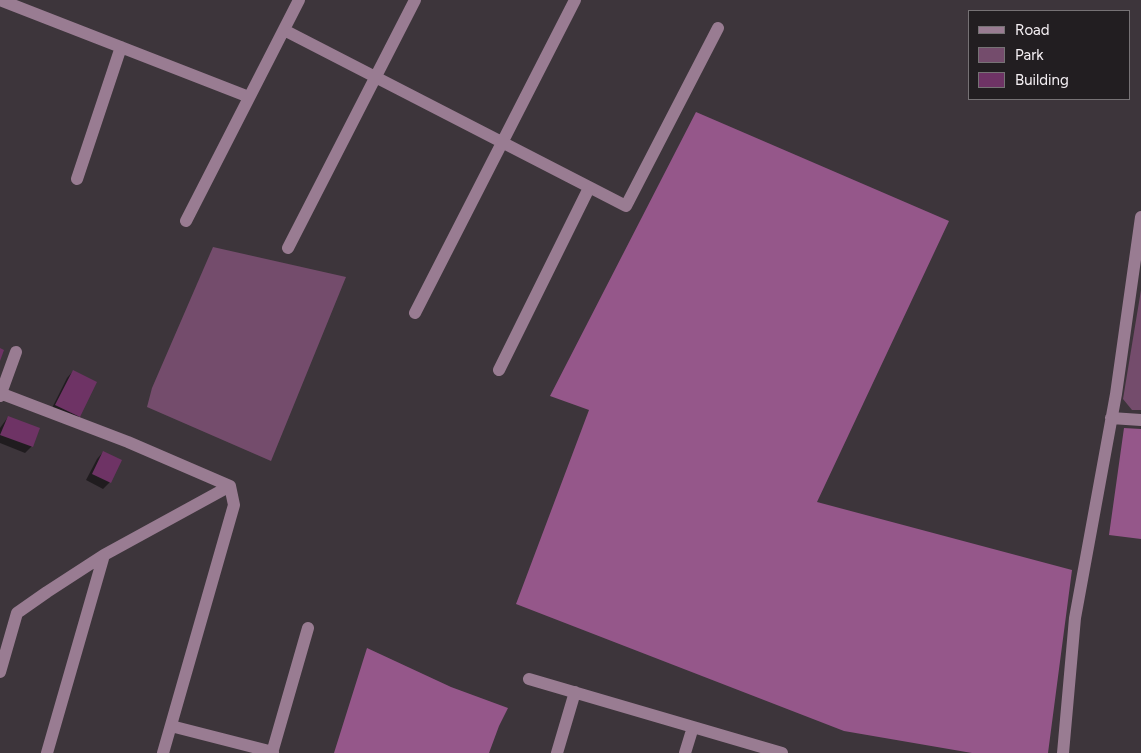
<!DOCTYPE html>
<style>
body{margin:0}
#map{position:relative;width:1141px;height:753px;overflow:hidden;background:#3d353b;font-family:Figtree,sans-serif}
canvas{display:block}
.legend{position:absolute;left:968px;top:10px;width:162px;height:90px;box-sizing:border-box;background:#221e21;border:1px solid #767275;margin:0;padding:6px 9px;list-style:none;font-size:15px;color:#f5f0f4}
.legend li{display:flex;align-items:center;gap:10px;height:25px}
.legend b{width:25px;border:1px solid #767275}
</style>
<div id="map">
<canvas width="1141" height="753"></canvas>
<ul class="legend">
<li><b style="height:6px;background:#997c92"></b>Road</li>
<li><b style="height:14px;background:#744c6c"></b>Park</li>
<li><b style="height:14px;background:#6e3365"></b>Building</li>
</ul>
</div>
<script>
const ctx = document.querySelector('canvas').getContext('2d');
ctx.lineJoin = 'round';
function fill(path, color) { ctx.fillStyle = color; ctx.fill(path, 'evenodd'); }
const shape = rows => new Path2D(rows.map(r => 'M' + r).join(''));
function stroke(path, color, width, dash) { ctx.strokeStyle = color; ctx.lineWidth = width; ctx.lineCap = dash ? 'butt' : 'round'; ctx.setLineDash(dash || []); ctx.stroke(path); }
fill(shape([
 [213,247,346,277,271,461,147,407,152,388],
 [1141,290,1141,410,1132,410,1123,399]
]), '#744c6c');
fill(shape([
 [696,112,949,221,817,502,1072,570,1048,753,972,753,844,731,516,604,589,410,550,396],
 [1124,428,1141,429,1141,539,1109,535],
 [367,648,451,687,508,708,499,726,489,753,334,753]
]), '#95578a');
fill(shape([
 [73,371,79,416,73,423,50,412,67,378],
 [8,417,32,446,25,453,0,443,0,428],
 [103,452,120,461,110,482,103,489,86,480,97,459]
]), '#0007');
fill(shape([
 [0,348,4,350,0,361],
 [73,370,97,382,80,417,55,405],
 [8,416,40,428,33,447,0,435],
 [103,451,122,460,111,483,92,474]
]), '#6e3365');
stroke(shape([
 [0,0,249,97],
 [284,30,626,206,718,28],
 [77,179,121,47],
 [186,221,299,0],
 [288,248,415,0],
 [415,313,575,0],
 [499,370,589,188],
 [0,393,128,442,230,486],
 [0,396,16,352],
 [1111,418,1141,420],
 [0,672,17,613,47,592,104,555,230,486],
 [529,679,782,753],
 [171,726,273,752],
 [47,753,104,555],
 [163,753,234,505,230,486],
 [272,753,308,628],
 [557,753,575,692],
 [685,753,693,727],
 [1063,753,1075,618,1116,394,1141,217]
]), '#997c92', 12);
</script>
